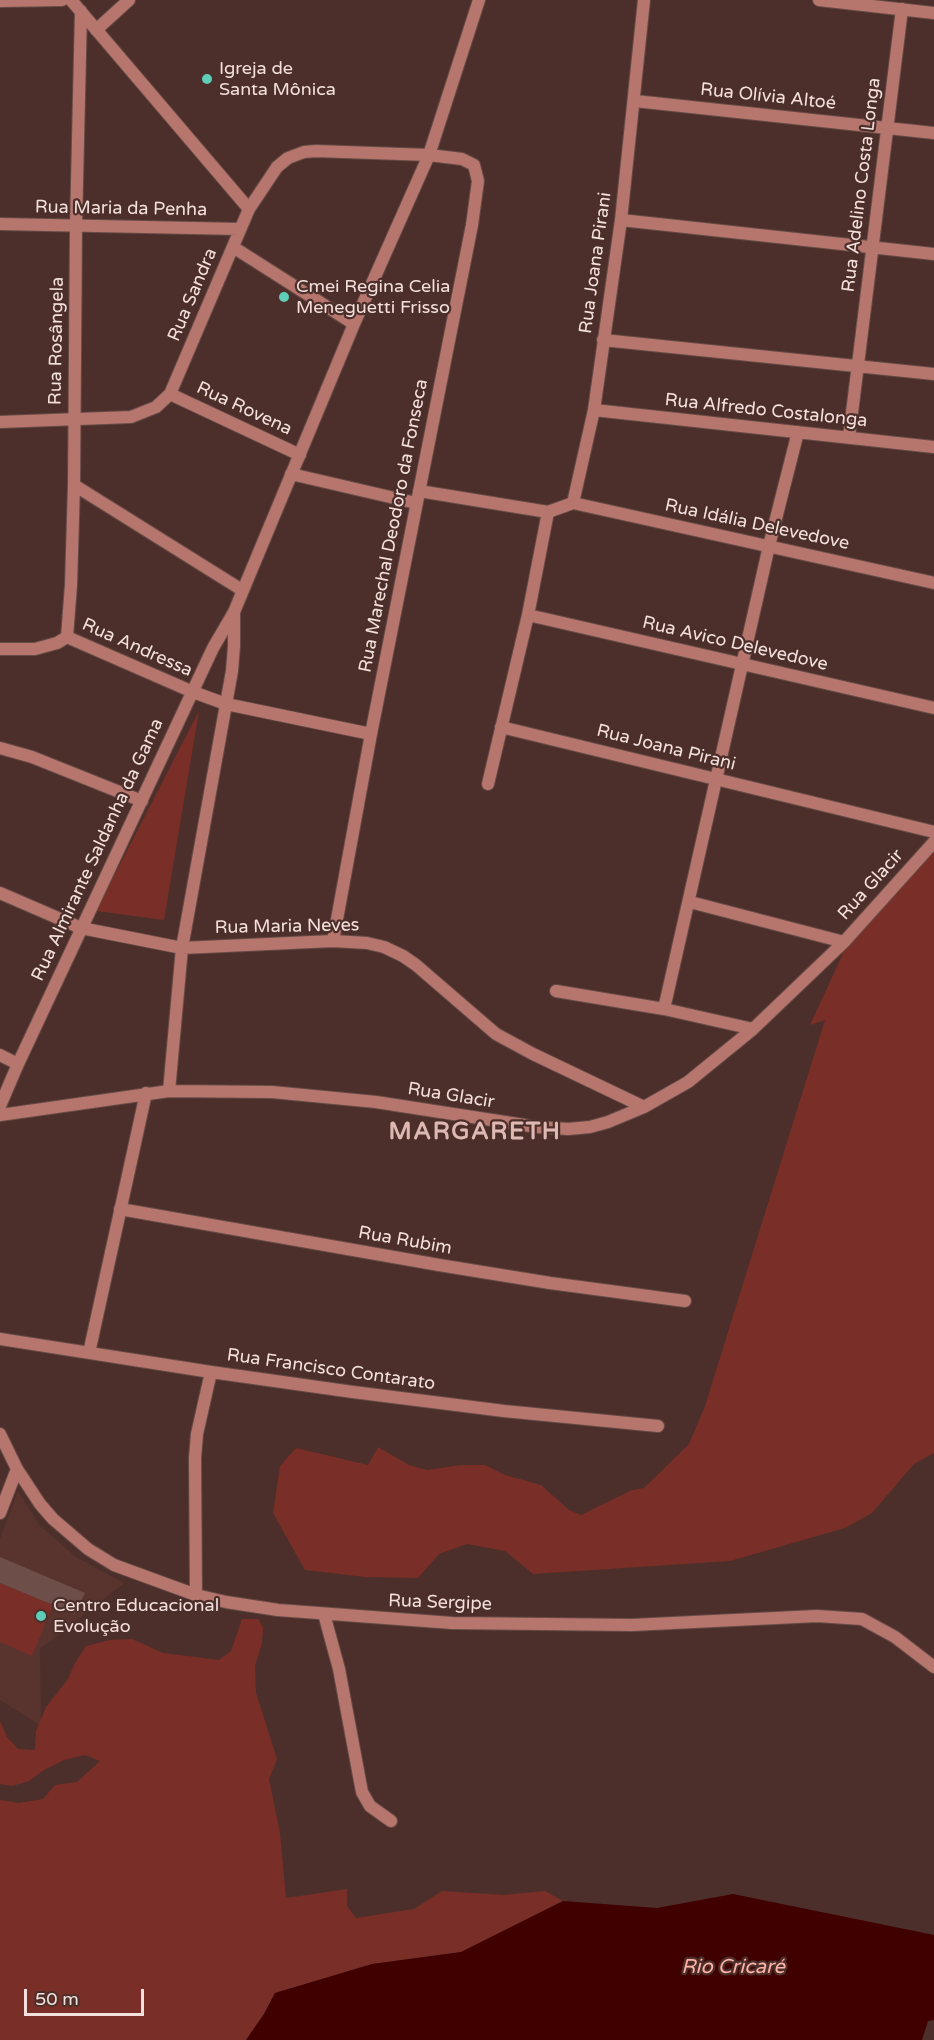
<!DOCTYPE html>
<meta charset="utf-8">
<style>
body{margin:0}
#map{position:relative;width:934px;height:2040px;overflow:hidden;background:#4c2f2a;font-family:"Varela Round",sans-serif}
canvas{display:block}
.scale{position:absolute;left:24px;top:1989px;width:120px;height:27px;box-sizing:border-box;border:3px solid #f3e0dc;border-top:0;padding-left:8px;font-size:18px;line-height:21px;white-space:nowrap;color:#f3e0dc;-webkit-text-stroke:4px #4c2f2a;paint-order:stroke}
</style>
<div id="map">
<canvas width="934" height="2040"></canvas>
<div class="scale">50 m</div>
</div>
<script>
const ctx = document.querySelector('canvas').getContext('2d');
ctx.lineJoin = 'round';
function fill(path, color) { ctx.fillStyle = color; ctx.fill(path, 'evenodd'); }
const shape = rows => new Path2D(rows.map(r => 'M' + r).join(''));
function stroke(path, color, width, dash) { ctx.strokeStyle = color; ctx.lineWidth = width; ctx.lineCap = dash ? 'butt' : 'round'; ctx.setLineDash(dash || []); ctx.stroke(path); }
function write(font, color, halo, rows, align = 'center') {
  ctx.font = font + ' "Varela Round",sans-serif'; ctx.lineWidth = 4.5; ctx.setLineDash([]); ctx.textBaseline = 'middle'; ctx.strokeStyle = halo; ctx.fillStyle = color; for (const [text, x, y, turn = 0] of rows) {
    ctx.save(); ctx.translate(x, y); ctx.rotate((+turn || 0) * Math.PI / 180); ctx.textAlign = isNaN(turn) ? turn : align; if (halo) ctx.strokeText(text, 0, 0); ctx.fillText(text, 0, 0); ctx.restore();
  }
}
fill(shape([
 [18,1491,39,1525,76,1557,124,1583,40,1649,41,1726,0,1700,0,1539]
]), '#59342f');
fill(shape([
 [199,711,164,920,96,911],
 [934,846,934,1453,914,1464,872,1513,845,1528,730,1561,533,1574,505,1551,467,1544,439,1554,418,1578,365,1577,305,1570,273,1513,280,1466,296,1448,368,1465,378,1447,409,1465,427,1470,461,1465,485,1465,505,1475,541,1485,569,1510,581,1515,632,1490,644,1488,689,1444,705,1406,825,1020,810,1025,841,958,854,922],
 [0,1583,53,1605,32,1656,0,1642],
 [242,1619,258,1619,263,1627,262,1643,255,1666,256,1693,277,1759,269,1779,280,1833,286,1898,347,1889,347,1906,356,1918,414,1909,442,1891,504,1895,545,1891,563,1901,461,1952,372,1964,275,1993,264,2014,246,2040,0,2040,0,1800,19,1803,43,1799,55,1785,77,1782,100,1761,85,1755,64,1760,44,1770,29,1781,12,1786,0,1784,0,1721,7,1737,18,1749,35,1750,36,1731,46,1707,68,1679,75,1663,86,1646,110,1640,132,1639,163,1653,219,1660,231,1651]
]), '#792f27');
fill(shape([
 [733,1894,934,1935,934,2020,928,2021,922,2040,246,2040,264,2014,275,1993,372,1964,461,1952,563,1901,657,1908]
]), '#400000');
fill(shape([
 [0,1557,85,1593,75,1614,0,1583]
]), '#6e4e49');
const minor = shape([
 [71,0,249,209],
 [819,0,934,13],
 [0,1,62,0],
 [96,30,129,0],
 [635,101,934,133],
 [621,220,934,254],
 [0,224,240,229],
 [233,247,354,324],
 [603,340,934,374],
 [170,394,249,209,277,167,288,158,304,152,316,151,429,155,462,159,474,165,478,181,472,225,371,734,333,941],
 [594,410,934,447],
 [0,422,131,417,156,407,170,394,300,455],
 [849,437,902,9],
 [291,474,416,503],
 [74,485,242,590],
 [419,491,548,512,573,503,594,410,621,220,644,0],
 [573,503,934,583],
 [528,615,934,708],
 [67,637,193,692,226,704,371,734],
 [0,649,35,649,57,643,67,637,71,585,74,485,76,226,81,11],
 [501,727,934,832],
 [0,748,32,757,142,801],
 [488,784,528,615,548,512],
 [0,893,81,928,182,948,333,941,367,943,384,947,403,956,416,965,496,1034,533,1054,644,1107],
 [690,902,844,942],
 [556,991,664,1009,753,1029],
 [664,1009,769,546,798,432],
 [0,1055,18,1064],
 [169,1091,182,948,232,671,234,646,234,613],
 [0,1106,18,1064,213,648,234,612,354,324,429,155,479,0],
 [0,1115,169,1091,272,1092,376,1102,537,1127,568,1129,590,1127,608,1122,644,1107,688,1082,753,1029,844,942,934,842],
 [120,1209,439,1265,550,1283,685,1301],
 [0,1339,211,1372,353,1392,504,1411,658,1426],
 [89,1353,146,1093],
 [0,1434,17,1469,40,1504,53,1519,88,1549,114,1565,196,1595,226,1602,278,1610,452,1623,632,1625,817,1616,862,1619,895,1637,934,1667],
 [0,1513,17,1469],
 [196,1595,195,1458,197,1434,211,1372],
 [324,1614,339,1669,362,1792,370,1806,391,1821]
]);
stroke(minor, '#674b46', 14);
stroke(minor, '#b6766d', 12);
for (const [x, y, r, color] of [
 [207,79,6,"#5eceb8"],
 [284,297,6,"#5eceb8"],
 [41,1616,6,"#5eceb8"]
]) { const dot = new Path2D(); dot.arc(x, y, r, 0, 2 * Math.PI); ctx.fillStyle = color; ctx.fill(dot); stroke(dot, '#4c2f2a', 2); }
write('18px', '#f3e0dc', '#4c2f2a', [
 ["Igreja de",219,69],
 ["Santa Mônica",219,90],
 ["Cmei Regina Celia",296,287],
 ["Meneguetti Frisso",296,308],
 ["Centro Educacional",53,1606],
 ["Evolução",53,1627]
], 'left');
write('18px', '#f3e0dc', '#4c2f2a', [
 ["Rua Olívia Altoé",768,97,6],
 ["Rua Adelino Costa Longa",862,185,-83],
 ["Rua Maria da Penha",121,209,1],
 ["Rua Joana Pirani",596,263,-82],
 ["Rua Sandra",193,295,-67],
 ["Rua Rosângela",57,341,-89],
 ["Rua Rovena",244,409,25],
 ["Rua Alfredo Costalonga",766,411,6],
 ["Rua Idália Delevedove",757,525,12],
 ["Rua Marechal Deodoro da Fonseca",394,526,-79],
 ["Rua Avico Delevedove",735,644,13],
 ["Rua Andressa",137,648,24],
 ["Rua Joana Pirani",666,748,14],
 ["Rua Almirante Saldanha da Gama",98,850,-65],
 ["Rua Glacir",871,885,-48],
 ["Rua Maria Neves",287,927,-1],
 ["Rua Glacir",451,1096,9],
 ["Rua Rubim",405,1241,10],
 ["Rua Francisco Contarato",331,1370,8],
 ["Rua Sergipe",440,1603,2]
]);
write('italic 20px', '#ffb2a6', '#4c2f2a', [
 ["Rio Cricaré",733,1968]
]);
ctx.letterSpacing = '1.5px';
write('bold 24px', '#deb9b3', '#4c2f2a', [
 ["MARGARETH",475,1133]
]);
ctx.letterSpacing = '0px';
</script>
